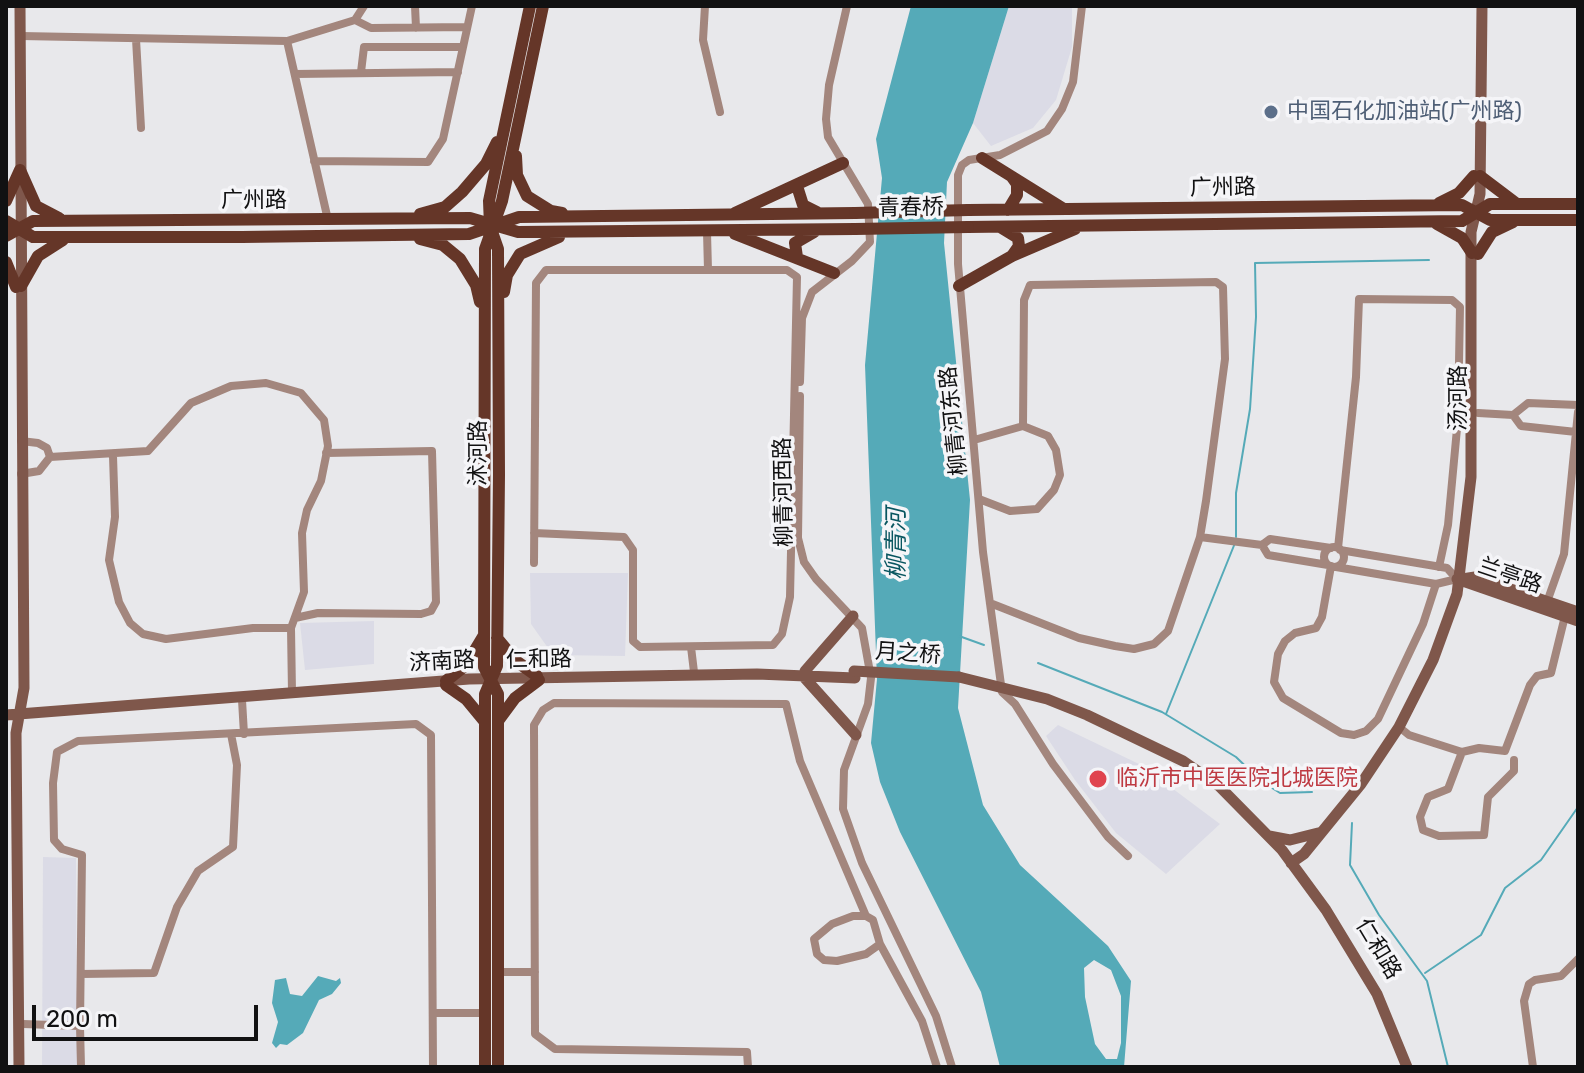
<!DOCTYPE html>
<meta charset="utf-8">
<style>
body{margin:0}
#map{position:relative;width:1584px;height:1073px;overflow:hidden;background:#e8e8eb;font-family:Rubik,sans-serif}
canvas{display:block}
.frame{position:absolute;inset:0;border:8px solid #111112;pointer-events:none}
.scale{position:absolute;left:32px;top:1005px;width:226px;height:36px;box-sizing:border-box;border:4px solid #111112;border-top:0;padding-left:10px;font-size:24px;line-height:28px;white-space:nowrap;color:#111112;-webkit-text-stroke:6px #f5f5f8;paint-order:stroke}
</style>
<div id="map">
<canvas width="1584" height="1073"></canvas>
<div class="frame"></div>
<div class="scale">200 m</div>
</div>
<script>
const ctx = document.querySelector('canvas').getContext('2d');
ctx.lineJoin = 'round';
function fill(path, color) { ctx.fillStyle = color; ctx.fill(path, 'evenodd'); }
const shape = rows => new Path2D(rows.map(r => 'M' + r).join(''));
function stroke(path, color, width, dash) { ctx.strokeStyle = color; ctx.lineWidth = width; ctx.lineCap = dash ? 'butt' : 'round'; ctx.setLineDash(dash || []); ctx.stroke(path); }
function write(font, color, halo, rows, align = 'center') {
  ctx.font = font + ' Rubik,"Noto Sans SC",sans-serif'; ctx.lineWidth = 7; ctx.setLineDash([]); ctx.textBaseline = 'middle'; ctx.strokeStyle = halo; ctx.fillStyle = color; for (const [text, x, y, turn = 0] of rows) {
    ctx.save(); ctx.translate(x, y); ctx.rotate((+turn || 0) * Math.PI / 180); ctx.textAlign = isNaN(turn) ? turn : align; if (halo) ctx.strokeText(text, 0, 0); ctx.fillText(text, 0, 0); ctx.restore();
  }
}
fill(shape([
 [1009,6,1072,6,1072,47,1056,100,1033,128,991,146,973,123],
 [530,573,628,573,625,656,553,655,531,624],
 [374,621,374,664,305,670,300,623],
 [1058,725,1141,765,1220,824,1166,874,1116,833,1075,780,1046,736],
 [43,857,76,858,77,1067,42,1067]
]), '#dbdbe6');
fill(shape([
 [911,6,1009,6,973,123,947,182,944,243,970,500,958,708,983,805,1020,865,1108,946,1131,981,1124,1067,1000,1067,981,992,900,832,880,782,871,743,877,679,865,365,882,178,876,139],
 [1094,960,1111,970,1121,996,1121,1043,1117,1059,1106,1059,1095,1044,1085,997,1084,968],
 [318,976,336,981,340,978,341,983,332,994,319,1000,303,1033,287,1045,280,1044,276,1048,272,1043,278,1022,272,1003,275,980,286,978,290,994,302,996]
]), '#55aab8');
stroke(shape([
 [1236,537,1236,493,1250,409,1256,317,1255,263,1429,260],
 [959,636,984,645],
 [1038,663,1162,712,1236,757,1261,781,1280,793,1312,792],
 [1166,714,1235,543],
 [1352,823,1350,865,1379,915,1427,981,1448,1067],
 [1425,973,1481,935,1505,888,1541,860,1578,807]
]), '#55aab8', 2);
stroke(shape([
 [415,6,416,28],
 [705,6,703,40,720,112],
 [1082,6,1073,82,1062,109,1047,131,1000,155,969,160,962,165,958,175,958,264,983,552,1002,692,1015,704,1053,764,1108,837,1128,856],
 [355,20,371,28,467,27],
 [21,36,287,41],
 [136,39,141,128],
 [361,72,364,47,463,47],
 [295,74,458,72],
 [314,161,428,162,443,139,472,6],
 [328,220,287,41,355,20,364,6],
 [707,232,708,270],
 [800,382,802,318,812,292,852,261,870,242,868,204,828,137,826,119,829,85,847,6],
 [800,396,798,538,804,562,816,579,862,628,871,678,868,704,844,770,843,809,862,863,936,1016,952,1067],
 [1478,413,1513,415],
 [1576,432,1521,426,1513,415,1528,403,1578,405],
 [974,440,1023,426,1024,300,1030,285,1216,282,1223,287,1225,359,1206,501,1200,537,1168,631,1154,644,1134,649,1115,646,1079,638,990,603],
 [21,441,38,443,47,448,50,457,39,471,21,474],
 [113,456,115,517,109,560,119,602,130,623,143,634,166,639,253,628,291,628],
 [50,457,148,451,191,403,231,386,266,383,301,393,324,420,328,446,321,481,307,510,302,533,304,592,291,628,292,693],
 [979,499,1010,511,1037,509,1054,490,1060,475,1056,450,1048,436,1023,426],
 [1200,537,1262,545,1270,539,1331,548],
 [1262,545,1268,555,1328,565],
 '1324 557a10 10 0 1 1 20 0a10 10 0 1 1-20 0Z',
 [1338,548,1356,377,1359,299,1452,300,1460,307,1458,418,1448,525,1439,567],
 [534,563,536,283,546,270,787,270,797,277,790,597,782,634,773,645,640,647,633,641,633,550,624,537,534,533],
 [1331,566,1322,617,1316,628,1295,633,1285,641,1278,654,1274,682,1283,698,1341,733,1354,735,1366,731,1378,719,1423,624,1436,584],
 [1336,567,1436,584,1457,579,1447,568,1340,550],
 [1547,602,1564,554,1578,412],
 [295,618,318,613,421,614,431,611,436,602,432,451,326,453],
 [691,647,694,672],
 [242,700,244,734],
 [1399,727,1409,735,1462,752,1479,748,1505,751,1530,685,1537,676,1551,673,1565,616],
 [1462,752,1448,789,1428,797,1420,817,1423,830,1439,836,1484,835,1488,797,1514,771,1514,760],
 [880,944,866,954,837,961,824,960,817,954,814,939,832,924,853,916,866,916,873,920,880,944,922,1021,937,1067],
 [499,972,535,972],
 [81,974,154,973,177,907,198,871,233,847,237,765,231,734],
 [433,1013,485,1013],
 [23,1024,80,1026,81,1067],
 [80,1026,82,855,62,849,54,840,53,783,57,752,78,741,416,724,431,735,433,1067],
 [748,1067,747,1052,555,1049,535,1034,534,725,543,710,554,703,786,704,800,761,866,916],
 [1533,1067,1524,1001,1529,984,1535,980,1561,976,1578,959]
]), '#a3867d', 8);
stroke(shape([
 [1457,579,1578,621],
 [1462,579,1475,577,1578,612],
 [805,671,853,616],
 [803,676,856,735],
 [959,677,1047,699,1087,715,1183,761,1219,786,1282,850,1326,910,1377,994,1407,1067],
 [6,715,469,679,757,674,855,678],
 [1269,836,1290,840,1318,833],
 [1291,863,1304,854,1361,784,1399,727,1433,660,1457,594,1471,477,1471,232,1480,194,1482,6],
 [19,1067,16,733,24,688,20,6]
]), '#7f574b', 11);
stroke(shape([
 [516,156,517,175,527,196,551,211,562,213],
 [982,158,1064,209],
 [20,170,36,206,59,218],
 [1480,176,1517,204],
 [797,186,803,205,817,212],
 [6,201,20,170],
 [1439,203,1459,193,1474,176],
 [968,210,1462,205,1490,220,1578,220],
 [1008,210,1017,195,1017,184,1012,177],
 [735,213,843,163],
 [420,214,445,207,462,192,486,164,497,142],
 [6,221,33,237,242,237,469,234,519,217,855,213],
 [1437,224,1462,238,1472,253],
 [968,227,1462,221,1490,204,1578,204],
 [1000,227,1018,238,1019,246,1012,256],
 [735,234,834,273],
 [6,236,33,221,470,218,518,232,855,229],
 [420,239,443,245,460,259,476,285,480,302],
 [1478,254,1492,232,1513,222],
 [797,257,795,243,814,232],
 [6,262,16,287],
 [21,286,38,256,63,240],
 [959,286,1012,256,1075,229],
 [504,292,507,275,520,254,559,237],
 [497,638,516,661,537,676],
 [446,681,466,665,484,635],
 [446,685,466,699,485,722],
 [498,721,515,698,539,680],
 [485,1067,485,694,497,666,499,475,498,249,490,226,489,201,530,6],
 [498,1067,498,694,484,667,485,249,502,201,543,6]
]), '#653628', 12);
stroke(shape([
 [854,671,959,677]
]), '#7f574b', 11);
stroke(shape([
 [855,213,968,210],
 [855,229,968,227]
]), '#653628', 12);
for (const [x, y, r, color] of [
 [1271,112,8,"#5c6f8a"],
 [1098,779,10,"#e0444e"]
]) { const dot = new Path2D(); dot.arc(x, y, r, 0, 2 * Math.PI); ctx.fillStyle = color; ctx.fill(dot); stroke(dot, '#f5f5f8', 3); }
write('22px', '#4e5e75', '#f5f5f8', [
 ["中国石化加油站(广州路)",1287,112]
], 'left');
write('22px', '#111112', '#f5f5f8', [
 ["广州路",1223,188,-1],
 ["广州路",254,201],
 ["青春桥",911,208,-1],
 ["汤河路",1459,398,-90],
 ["柳青河东路",954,421,-96],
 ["沭河路",479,453,-90],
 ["柳青河西路",784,492,-91],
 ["兰亭路",1510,576,19],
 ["月之桥",908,654,4],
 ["仁和路",539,660,-1],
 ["济南路",442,662,-3],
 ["仁和路",1378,949,59]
]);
write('22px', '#be3a42', '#f5f5f8', [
 ["临沂市中医医院北城医院",1116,779]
], 'left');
write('italic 24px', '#095660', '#f5f5f8', [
 ["柳青河",897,544,-90]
]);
</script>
